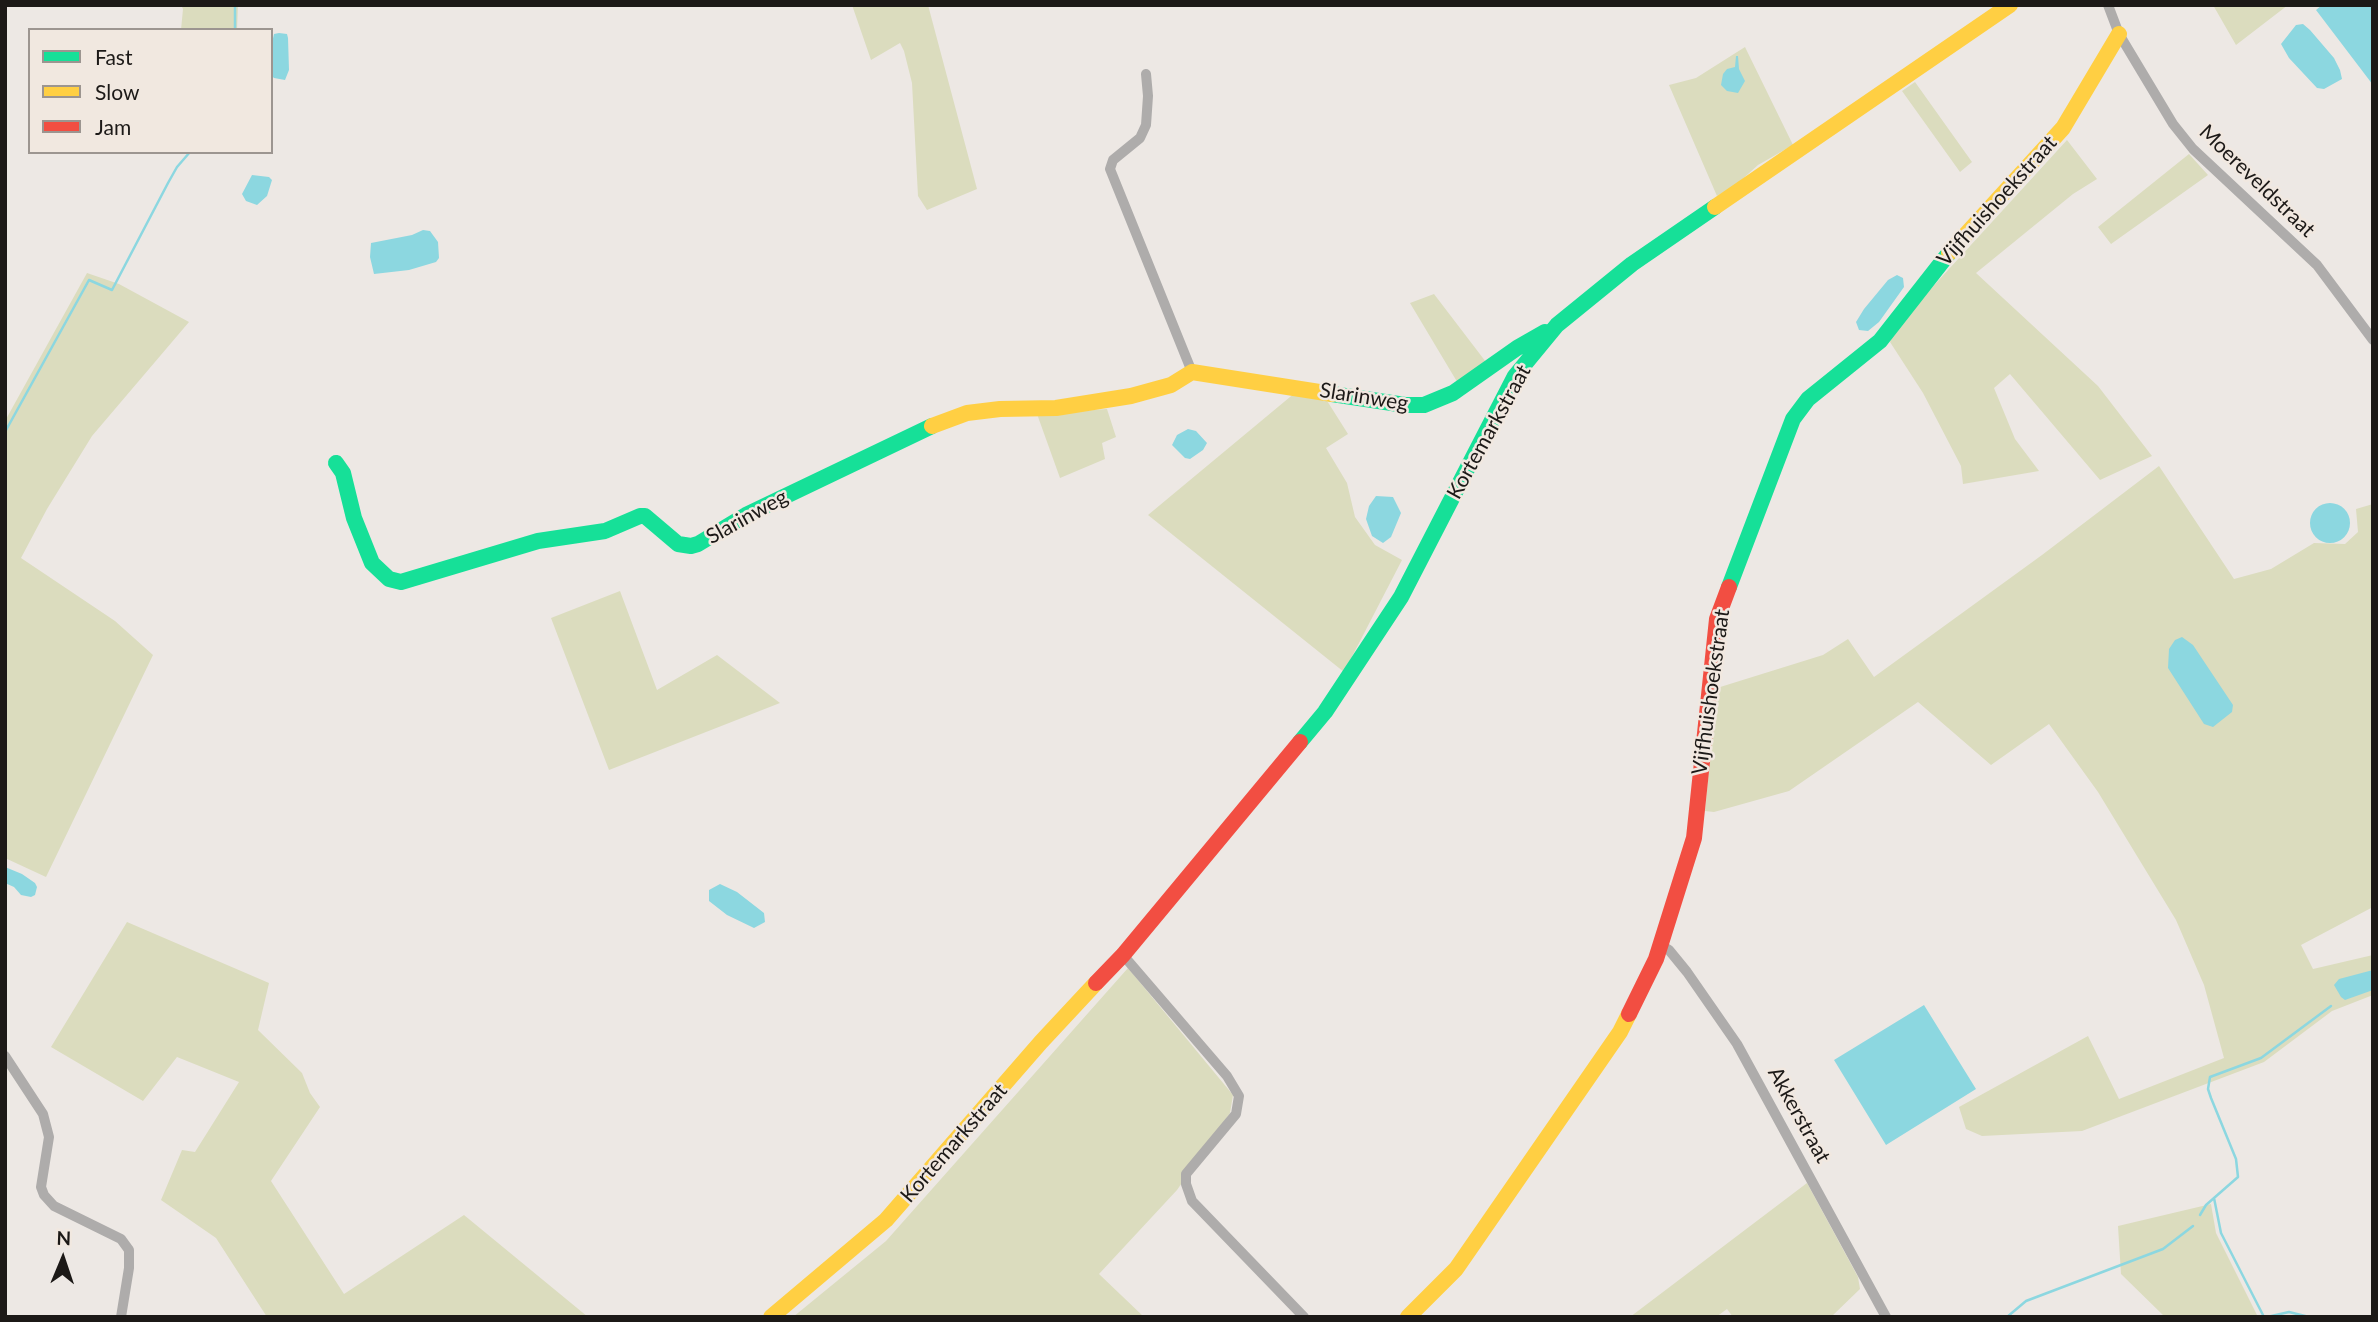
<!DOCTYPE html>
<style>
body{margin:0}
#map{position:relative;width:2378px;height:1322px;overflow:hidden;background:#ede8e4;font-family:Lato,sans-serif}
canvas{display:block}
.frame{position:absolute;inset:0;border:7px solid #1c1917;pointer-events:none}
.legend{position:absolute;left:28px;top:28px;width:245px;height:126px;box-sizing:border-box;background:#f1e8e0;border:2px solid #9c9590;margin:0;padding:9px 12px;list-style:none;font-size:21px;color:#1c1917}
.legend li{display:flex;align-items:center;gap:14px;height:35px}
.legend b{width:35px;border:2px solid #9c9590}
.north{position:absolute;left:28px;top:1224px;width:70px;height:70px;-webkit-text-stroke:5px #f1e8e0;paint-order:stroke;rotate:2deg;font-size:19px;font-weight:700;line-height:28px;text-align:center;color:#1c1917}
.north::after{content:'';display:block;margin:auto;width:24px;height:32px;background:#1c1917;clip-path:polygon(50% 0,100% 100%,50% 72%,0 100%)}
</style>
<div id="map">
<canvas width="2378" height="1322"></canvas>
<div class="frame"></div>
<ul class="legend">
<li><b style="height:9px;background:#16e098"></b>Fast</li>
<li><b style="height:9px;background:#ffcf43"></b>Slow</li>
<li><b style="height:9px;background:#f24e42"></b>Jam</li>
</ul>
<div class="north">N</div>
</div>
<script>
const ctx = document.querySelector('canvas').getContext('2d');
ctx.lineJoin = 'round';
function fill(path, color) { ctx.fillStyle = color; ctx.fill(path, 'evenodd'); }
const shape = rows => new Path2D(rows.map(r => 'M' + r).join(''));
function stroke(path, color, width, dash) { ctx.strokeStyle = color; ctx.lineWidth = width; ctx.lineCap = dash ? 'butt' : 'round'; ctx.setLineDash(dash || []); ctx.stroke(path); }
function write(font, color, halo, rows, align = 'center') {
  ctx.font = font + ' Lato,sans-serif'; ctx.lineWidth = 5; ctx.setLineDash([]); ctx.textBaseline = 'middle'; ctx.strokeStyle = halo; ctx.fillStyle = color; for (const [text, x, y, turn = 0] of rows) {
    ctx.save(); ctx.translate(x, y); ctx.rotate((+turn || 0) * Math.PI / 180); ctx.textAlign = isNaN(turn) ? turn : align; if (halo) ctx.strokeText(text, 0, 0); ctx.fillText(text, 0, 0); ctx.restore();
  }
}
fill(shape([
 [181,5,238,5,237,30,181,30,183,9],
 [852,5,928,5,977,189,927,210,918,196,912,83,904,51,900,43,871,60],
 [2213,5,2288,5,2236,45],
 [1745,47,1793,145,1758,165,1737,184,1717,196,1669,85,1696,78],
 [1915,82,1972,162,1960,172,1902,91],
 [2067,140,2097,179,2073,194,1976,273,2098,386,2152,456,2100,480,2010,374,1994,388,2015,439,2039,471,1963,484,1961,466,1923,393,1890,342,1895,328],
 [2189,154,2208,175,2111,244,2098,227],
 [87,273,119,284,189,322,92,436,47,509,21,558,115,621,153,655,46,877,5,858,5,421],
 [1434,294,1489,366,1459,385,1410,303],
 [1296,392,1324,396,1348,434,1326,448,1347,483,1355,517,1375,545,1402,560,1344,672,1148,515],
 [1107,409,1116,437,1102,443,1105,459,1060,478,1037,414],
 [2159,466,2234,579,2271,569,2314,543,2345,544,2358,532,2356,509,2373,504,2373,907,2301,945,2313,969,2373,955,2373,995,2332,1011,2264,1062,2082,1131,1982,1136,1966,1129,1959,1107,2088,1036,2119,1099,2224,1058,2204,985,2176,920,2098,792,2049,724,1991,765,1918,702,1789,791,1714,812,1705,811,1717,688,1823,655,1848,639,1874,677,2042,555],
 [620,591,657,690,717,655,780,703,609,770,551,618],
 [127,922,269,983,258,1030,302,1073,310,1093,320,1107,271,1181,344,1294,464,1215,588,1317,267,1317,216,1238,161,1200,182,1150,195,1152,239,1082,177,1057,143,1101,51,1047],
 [1128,968,1233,1095,1230,1113,1177,1190,1099,1274,1144,1317,793,1317,886,1241],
 [1807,1183,1858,1277,1860,1289,1831,1317,1733,1317,1727,1309,1716,1317,1630,1317],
 [2211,1204,2216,1233,2258,1317,2165,1317,2121,1274,2118,1226]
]), '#dbdcbe');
fill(shape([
 [2322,5,2373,5,2373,85,2316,10],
 [2303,24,2310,30,2334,58,2340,70,2342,79,2324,89,2317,88,2289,58,2281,44,2296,25],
 [279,33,287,34,288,38,289,70,285,80,274,78,271,75,272,43,274,34],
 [1736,56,1738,56,1739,69,1745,81,1738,93,1727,91,1721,85,1723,74,1727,69,1735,67],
 [252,175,269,177,272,180,267,196,257,205,246,201,242,194],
 [423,230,430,231,438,242,439,258,436,262,409,270,374,274,370,257,371,243,412,235],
 [1897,275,1903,278,1904,287,1879,322,1868,331,1859,330,1856,322,1864,309,1888,280],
 [1188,429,1196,431,1207,443,1203,450,1190,459,1185,458,1172,445,1177,435],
 [1376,496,1393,497,1401,513,1391,537,1383,543,1372,536,1366,519,1369,506],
 '2310 523a20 20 0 1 1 40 0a20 20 0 1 1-40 0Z',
 [2182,637,2193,645,2233,705,2232,712,2213,727,2204,724,2168,668,2169,649,2175,640],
 [5,867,22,874,35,883,37,887,35,895,31,897,21,895,14,887,5,883],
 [720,884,737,892,764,913,765,922,754,928,727,915,709,901,709,890],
 [2373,970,2373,990,2345,1000,2341,997,2334,985,2339,979],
 [1924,1005,1976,1089,1886,1145,1834,1060]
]), '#8cd7e0');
stroke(shape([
 [235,30,235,5],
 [5,432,89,280,112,290,168,183,177,167,190,152],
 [2214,1198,2221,1233,2264,1317],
 [2200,1215,2206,1205,2238,1177,2236,1159,2211,1098,2208,1089,2210,1077,2261,1058,2331,1006],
 [2007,1317,2026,1301,2163,1249,2193,1226],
 [2267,1317,2289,1312,2309,1317]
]), '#8cd7e0', 2.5);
stroke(shape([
 [2108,5,2119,34,2173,124,2193,149,2317,265,2373,340],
 [1146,74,1148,96,1146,125,1140,138,1113,160,1110,169,1192,372],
 [1661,945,1669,950,1687,972,1737,1044,1886,1317],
 [1123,955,1227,1076,1239,1096,1236,1114,1186,1174,1186,1184,1192,1201,1304,1317],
 [5,1056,43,1114,49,1137,41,1187,44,1195,54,1206,121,1239,129,1250,129,1268,121,1317]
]), '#aeacab', 10);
stroke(shape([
 [1332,394,1405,405,1424,405,1453,393,1517,348,1545,332],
 [336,463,343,473,354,518,372,563,389,579,401,582,538,541,605,531,640,516,645,516,678,544,691,546,698,544,746,515,932,426],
 [1729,587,1793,419,1808,399,1880,341,1949,253],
 [1300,742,1325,712,1401,597,1515,376,1557,325,1632,264,1715,207]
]), '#16e098', 16);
stroke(shape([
 [1715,207,2010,5],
 [1949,253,2063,128,2119,34],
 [932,426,967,413,1000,409,1056,408,1131,396,1171,385,1192,372,1332,394],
 [771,1317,886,1220,1041,1042,1096,983],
 [1408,1317,1456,1269,1620,1032,1629,1014]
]), '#ffcf43', 16);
stroke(shape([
 [1096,983,1123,955,1300,742],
 [1629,1014,1656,959,1694,838,1717,619,1729,587]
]), '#f24e42', 16);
write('21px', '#1c1917', '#f1e8e0', [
 ["Moereveldstraat",2257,181,44],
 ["Vijfhuishoekstraat",1997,201,-48],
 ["Slarinweg",1364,397,9],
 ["Kortemarkstraat",1489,432,-61],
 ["Slarinweg",747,517,-29],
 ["Vijfhuishoekstraat",1711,692,-82],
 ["Akkerstraat",1799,1115,61],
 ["Kortemarkstraat",954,1143,-49]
]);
</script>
